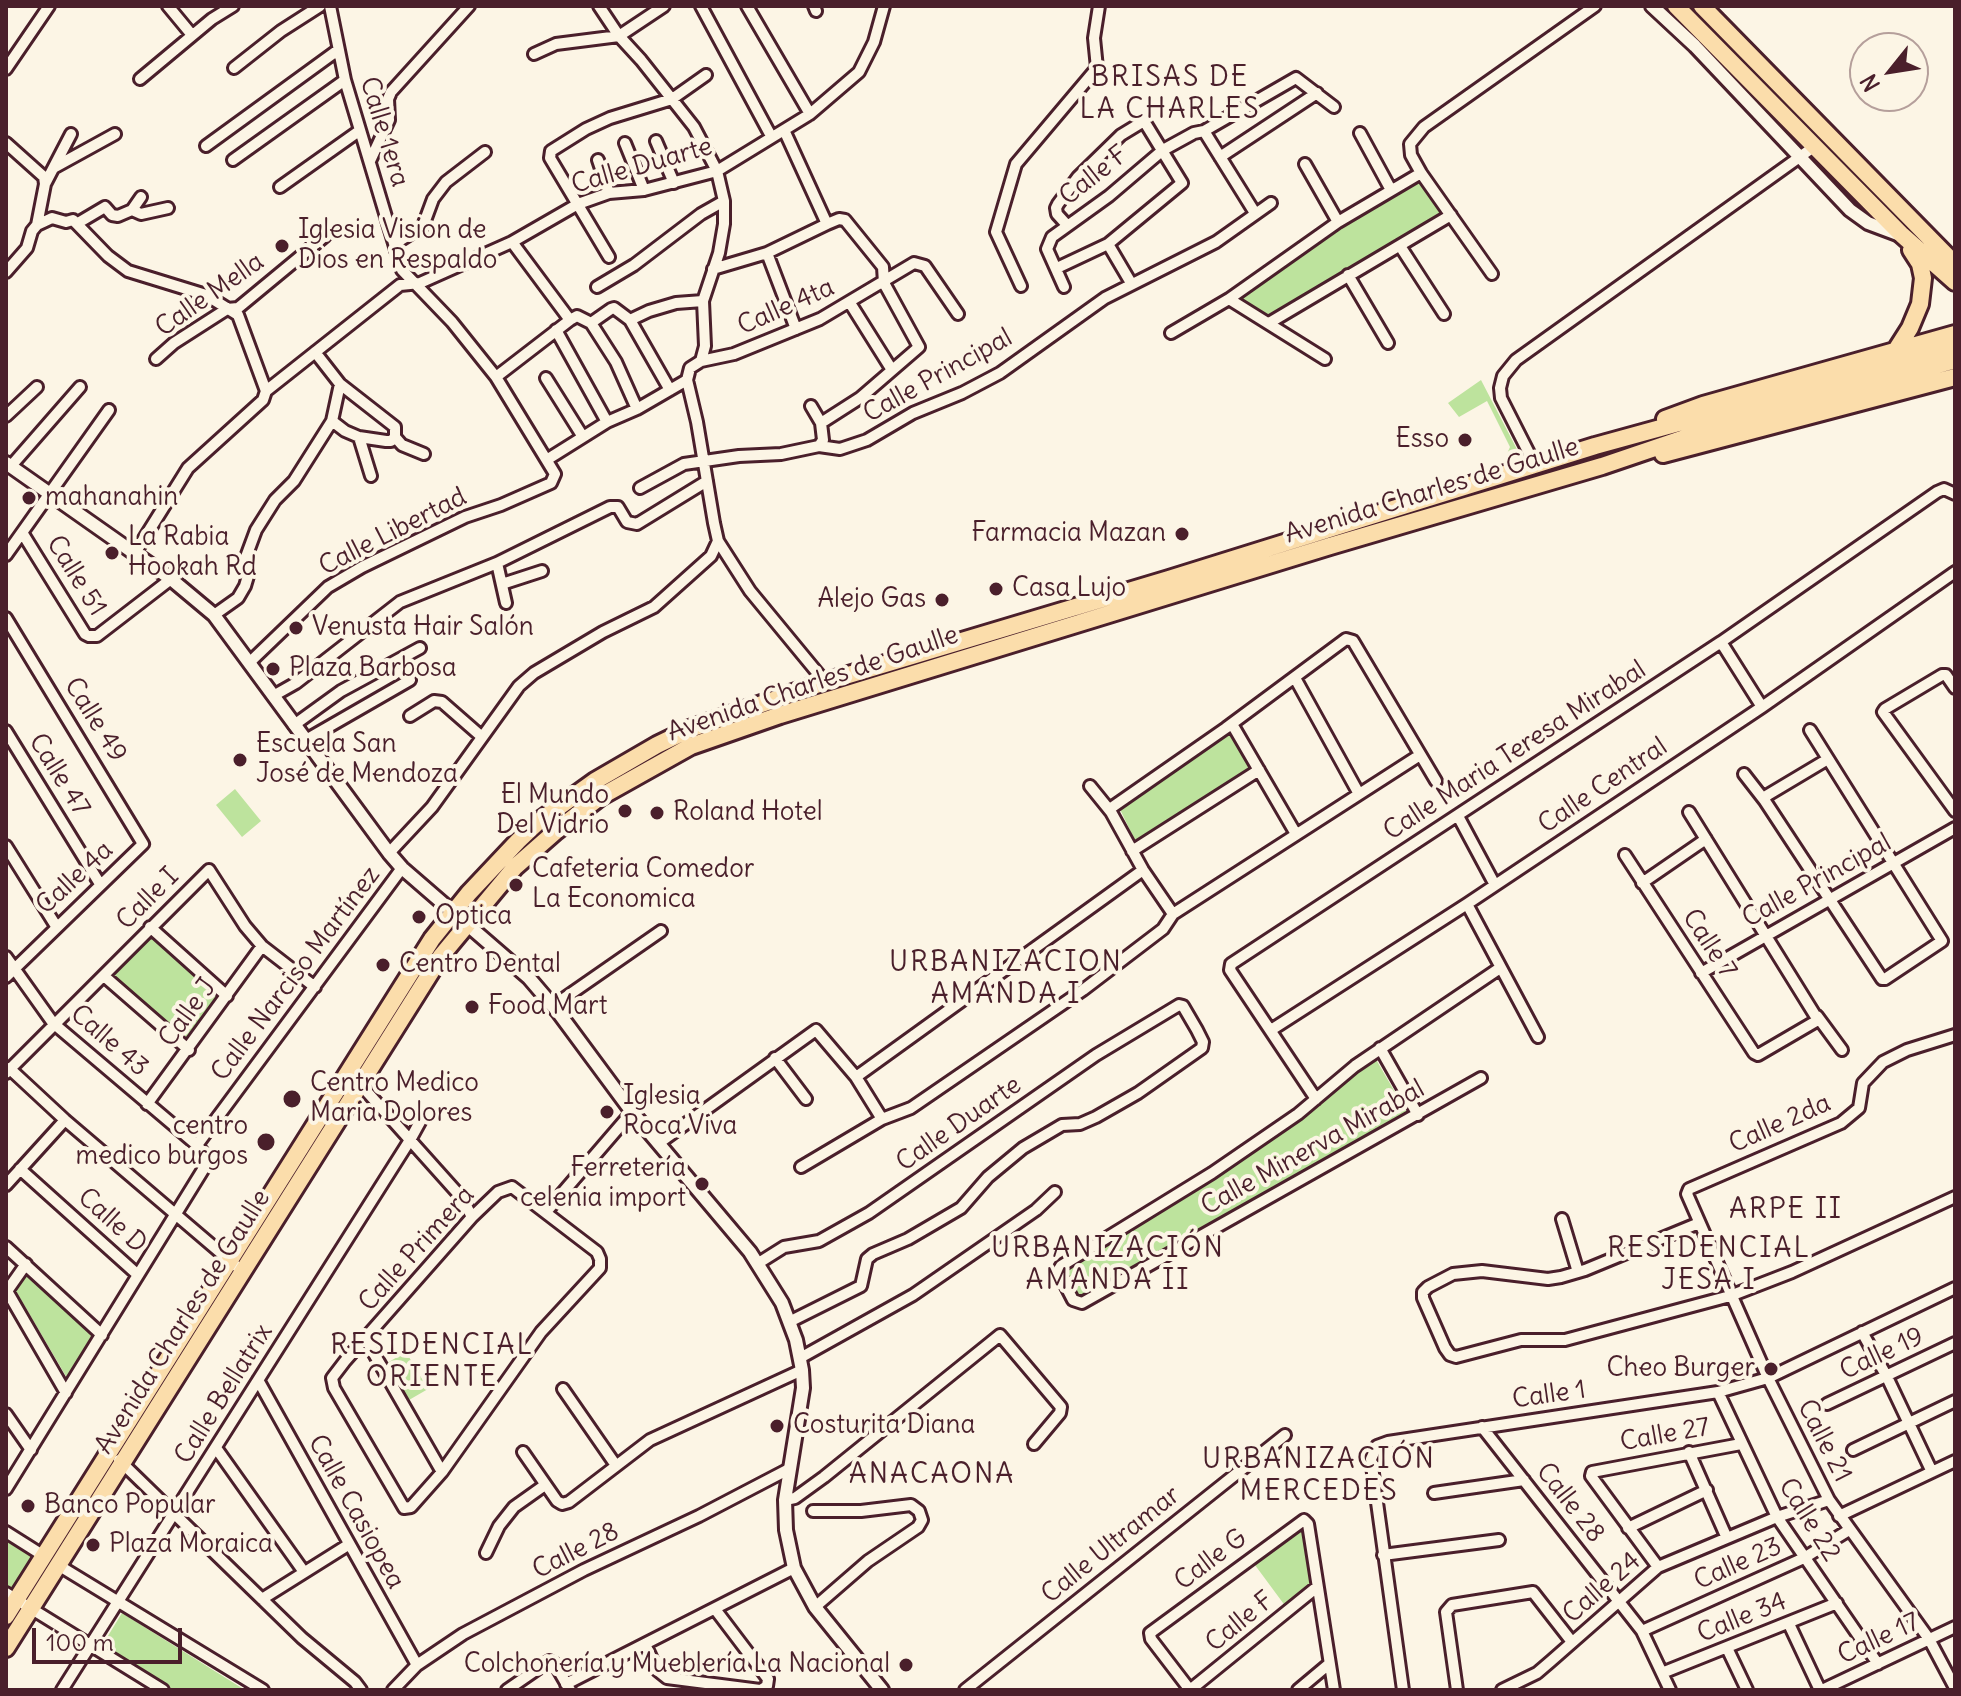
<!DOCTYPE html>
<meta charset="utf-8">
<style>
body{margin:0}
#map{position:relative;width:1961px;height:1696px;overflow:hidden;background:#fcf5e5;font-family:Delius,sans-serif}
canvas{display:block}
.frame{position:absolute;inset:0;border:8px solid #4a1f2b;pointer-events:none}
.north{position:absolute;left:1849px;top:32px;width:80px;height:80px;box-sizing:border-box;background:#fcf5e5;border:2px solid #b59f9b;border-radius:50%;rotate:240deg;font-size:22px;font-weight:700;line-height:32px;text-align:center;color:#4a1f2b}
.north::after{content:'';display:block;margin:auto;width:28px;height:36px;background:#4a1f2b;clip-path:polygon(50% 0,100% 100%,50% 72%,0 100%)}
.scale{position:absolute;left:32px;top:1628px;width:150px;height:36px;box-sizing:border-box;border:4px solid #4a1f2b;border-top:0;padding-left:10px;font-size:24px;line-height:28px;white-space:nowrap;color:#4a1f2b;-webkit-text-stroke:6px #fcf5e5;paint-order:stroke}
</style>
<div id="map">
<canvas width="1961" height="1696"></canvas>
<div class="frame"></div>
<div class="north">N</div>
<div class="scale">100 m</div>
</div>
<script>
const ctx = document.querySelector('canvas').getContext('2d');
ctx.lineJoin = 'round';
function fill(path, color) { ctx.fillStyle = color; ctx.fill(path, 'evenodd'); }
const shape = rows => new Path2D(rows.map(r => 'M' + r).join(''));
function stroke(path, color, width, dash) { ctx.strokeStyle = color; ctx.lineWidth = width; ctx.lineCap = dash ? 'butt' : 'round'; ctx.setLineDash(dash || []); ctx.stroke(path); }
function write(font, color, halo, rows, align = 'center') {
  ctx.font = font + ' Delius,sans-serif'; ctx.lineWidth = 8; ctx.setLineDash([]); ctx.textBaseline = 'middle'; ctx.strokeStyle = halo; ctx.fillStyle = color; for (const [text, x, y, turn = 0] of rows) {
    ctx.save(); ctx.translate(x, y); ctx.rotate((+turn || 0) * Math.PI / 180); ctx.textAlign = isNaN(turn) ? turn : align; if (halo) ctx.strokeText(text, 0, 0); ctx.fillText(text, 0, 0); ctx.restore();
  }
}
fill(shape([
 [1418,181,1422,182,1442,210,1433,220,1268,319,1239,300,1240,295,1320,239],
 [1481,380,1522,459,1506,465,1505,458,1510,447,1487,401,1459,417,1448,403],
 [1230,729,1254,770,1136,843,1119,807],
 [235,789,261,821,242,837,216,805],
 [152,937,220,998,186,1041,113,977],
 [1374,1056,1410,1118,1078,1300,1062,1270,1195,1188,1301,1118],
 [26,1268,97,1333,67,1378,13,1286],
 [406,1352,428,1389,409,1400,387,1363],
 [1302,1525,1311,1584,1286,1607,1252,1561],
 [6,1539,32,1556,11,1589,6,1585],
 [122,1613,245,1690,174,1690,103,1644]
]), '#bde39d');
const minor = shape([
 [168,6,192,35],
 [599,6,619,36,641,60,694,127,717,171,724,201,724,224,719,253,703,301,705,346,701,361,690,368,687,380,697,422,714,523,718,541,750,591,825,682],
 [701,6,771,136],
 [747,6,810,114],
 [814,6,816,11],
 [534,54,556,44,619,36,664,6],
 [234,68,281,31,320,6],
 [6,69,49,6],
 [140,79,212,19,233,6],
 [784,130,827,224,839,219,845,220,883,267,884,283,919,347,860,398,821,423,823,440,819,446],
 [1204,131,1255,213],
 [1360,133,1391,190],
 [656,141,674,183],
 [6,143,44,177,45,184,37,225,32,231,27,248,6,272],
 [625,143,644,190],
 [206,146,338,50],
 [1220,157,1317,93],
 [233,160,345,80],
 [598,160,609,193],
 [370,161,389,120,388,99,391,92,469,6],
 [1305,164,1338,222],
 [55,167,115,134],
 [45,184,71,134],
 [280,187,359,131],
 [132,210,141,214,168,208],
 [78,223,105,207,112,215,118,216,132,210,141,197],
 [37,225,52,218,66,222,73,220,108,256,128,271,206,295,238,315,266,391],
 [512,242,570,320,577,316,591,323],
 [396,243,423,226,433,199,446,182,485,152],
 [1108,244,1131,283],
 [1400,246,1444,314],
 [767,253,796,329],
 [609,257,550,158,551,151,586,129,610,118,672,99,706,75],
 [1057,268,1108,244,1182,183,1144,121,1121,135,1078,177,1058,204,1056,208,1057,214,1067,225],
 [713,269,767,253,827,224],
 [1492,274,1421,173,1411,155,1410,144,1424,127,1595,6],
 [1348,275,1388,343],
 [1021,286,996,232,1016,164,1097,68,1094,38,1099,6],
 [597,287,634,265,701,214,724,201],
 [1064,287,1047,249,1052,237,1109,196,1163,150,1194,133,1204,131,1296,78,1334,107],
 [1229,299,1325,359],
 [850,303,892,370],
 [630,320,649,311,676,303,703,301],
 [1269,323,1451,215],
 [556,330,607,422],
 [1171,333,1229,299,1338,222,1421,173],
 [315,352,340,384,395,427,395,437,391,441,386,441,359,437,345,431,332,421],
 [156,359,174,343,227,309,238,308,325,236],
 [701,361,734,354,820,319,914,263,925,266,958,314],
 [496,377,570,320],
 [546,378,583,437],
 [811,406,821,423],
 [637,409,616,362,591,323,611,309,614,308,630,320,670,390],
 [6,416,37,387],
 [359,437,371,476],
 [395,437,402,445,424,454],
 [548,459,607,422,637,409,687,380],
 [1535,465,1501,398,1500,388,1503,376,1516,360,1815,146],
 [11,466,80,387],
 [640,488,684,464,739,456,781,454,819,446,840,449,867,440,913,413,962,393,1000,373,1105,298,1216,242,1271,203],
 [23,534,85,634,89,636,97,636,171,579],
 [135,553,188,468,263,400,266,391,400,285,420,283,512,242,578,204,609,193,644,190,717,171,810,114,859,72,874,42,884,6],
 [6,555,109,410],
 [497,563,506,603],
 [502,584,542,571],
 [214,615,238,598,245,586,248,576,246,557,256,530,275,500,294,481,332,421,340,384],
 [6,618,143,844,6,977],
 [1721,642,1762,707],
 [250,662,328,587,362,567,465,517,501,505,551,483,555,474,496,377,452,322,402,270,345,80,330,6],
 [1295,678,1359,794],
 [1955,688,1946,675,1942,675,1885,709,1883,712,1955,811],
 [273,696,296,683,400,602,497,563,610,507,618,507,627,522,637,524,707,481],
 [410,716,434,701,442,702,482,737],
 [1232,724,1296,834],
 [294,725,341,691,420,648],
 [1810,730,1942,941,1885,979,1882,979,1765,801,1766,796,1828,759],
 [6,731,100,884],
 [304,741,410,680],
 [1744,774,1765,801],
 [1090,786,1111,812],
 [1458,816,1495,885],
 [6,846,56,926],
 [1132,851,1259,770],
 [389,853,432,807,519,686,534,673,603,632,654,607,711,556,718,541],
 [1625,855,1754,1053,1758,1055,1818,1020,1689,812],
 [1642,883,1706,839],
 [1467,904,1538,1037],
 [1173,914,1143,870,1111,812,1111,808,1226,728,1346,639,1353,641,1436,781],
 [150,927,227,996],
 [6,957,53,1023,197,1145,209,1160,6,1489],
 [1701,973,1955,828],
 [104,976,189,1050],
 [553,1006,661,931],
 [1817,1016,1842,1050],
 [1271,1030,1467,904,1762,707,1955,572],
 [1955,1035,1907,1050,1883,1062,1863,1083,1859,1108,1841,1123,1689,1189,1687,1194,1768,1378,1829,1500,1929,1639,1955,1688],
 [1380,1048,1418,1115],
 [775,1058,806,1099],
 [9,1068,65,1120,242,1271],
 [6,1073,209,870,245,926,262,946,315,987],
 [856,1077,1143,870],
 [1481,1078,1082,1303,1073,1300,1058,1271,1061,1266,1212,1173,1298,1114,1355,1066,1500,968],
 [360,1084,462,1198,472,1217],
 [1316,1099,1230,970,1231,964,1721,642,1937,492,1944,489,1955,494],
 [147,1104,262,946],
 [659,1143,816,1030,856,1077,882,1119],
 [197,1145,402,868],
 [801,1167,882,1119,911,1108,1083,990,1163,929,1173,914,1420,755],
 [20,1169,138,1275],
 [6,1185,65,1120],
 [512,1187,597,1252,600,1259,600,1268,541,1332,442,1472,411,1507,404,1508,334,1388,332,1378,345,1361,472,1217,498,1192,512,1187],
 [546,1212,632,1112],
 [1562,1219,1578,1272],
 [1699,1223,1585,1270,1561,1277,1548,1279,1482,1271,1453,1274,1428,1287,1423,1292,1423,1298,1445,1348,1450,1355,1456,1357,1521,1340,1565,1340,1730,1296,1792,1272,1955,1197],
 [6,1247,102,1335],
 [26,1264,7,1291,66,1393],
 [757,1264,784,1247,819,1241,869,1213,1096,1055,1179,1005,1183,1006,1197,1030,1203,1042,1202,1048,1138,1093,1096,1117,1080,1124,1062,1125,1023,1148,988,1177,961,1208,908,1239,873,1254,867,1259,861,1286,789,1322],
 [1862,1332,1887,1377,1932,1472],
 [365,1338,442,1472],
 [800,1358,913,1295,1036,1210,1055,1192],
 [258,1380,417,1665],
 [563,1389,615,1464],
 [1718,1392,1777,1517,1878,1664],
 [1827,1404,1955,1343],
 [6,1414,31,1450],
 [1482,1427,1642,1631,1670,1690],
 [216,1448,304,1572],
 [1853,1450,1955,1401],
 [523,1452,557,1501,562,1504,569,1502,650,1440,802,1370],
 [1689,1452,1726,1536],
 [119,1460,302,1638,355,1682,361,1690],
 [1434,1493,1524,1480],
 [785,1500,795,1498,824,1477,1000,1335,1061,1407,1060,1413,1034,1444],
 [813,1511,861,1511,911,1505,919,1511,922,1520,918,1527,868,1561,815,1607],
 [1839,1516,1955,1461],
 [1628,1528,1707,1490],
 [6,1532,44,1556],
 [486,1553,499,1526,514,1507,545,1485],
 [1383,1555,1499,1540],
 [58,1565,263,1690],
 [1658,1567,1591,1476,1592,1472,1741,1444],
 [6,1593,163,1690],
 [262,1599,348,1545],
 [715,1609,768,1679,767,1686,761,1690],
 [1789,1624,1820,1690],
 [1642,1631,1804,1558,1849,1530],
 [645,1644,657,1670,667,1678,760,1690],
 [1727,1648,1747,1690],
 [1662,1673,1837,1603],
 [566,1684,794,1568],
 [62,1690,410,1140,421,1120],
 [393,1690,417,1665,463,1634,584,1570,699,1516,789,1469],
 [507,1690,549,1661,555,1664,570,1690],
 [965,1690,1285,1435],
 [1190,1690,1151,1639,1150,1633,1304,1520,1308,1524,1334,1690],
 [1190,1690,1317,1587],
 [1298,1690,1329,1664],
 [1403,1690,1371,1459,1377,1446,1388,1442,1718,1392,1768,1378,1955,1288],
 [1457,1690,1446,1612,1452,1605,1533,1592,1572,1642],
 [1502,1690,1537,1673,1551,1661,1658,1567,1777,1517,1829,1500],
 [1822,1690,1955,1627]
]);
const tertiary = shape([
 [1652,6,1695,46,1850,210,1868,223,1900,235],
 [6,463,171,579,214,615,389,853,402,868,529,978,558,1012,632,1112,750,1252,782,1303,796,1340,802,1370,803,1388,785,1500,786,1530,794,1568,815,1607,882,1690]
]);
const primary = shape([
 [1676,6,1902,235,1955,282],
 [1702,6,1955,264],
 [1896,350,1910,328,1920,304,1923,278,1920,264,1911,250],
 [1665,419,1703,405,1955,334],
 [1663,454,1955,377],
 [6,1616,432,939,469,893,518,841,538,822,595,781,657,745,690,729,825,682,1169,579,1595,446,1955,347],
 [6,1648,441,956,515,867,556,831,600,797,691,746,780,715,1330,546,1602,466,1702,432,1955,360]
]);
stroke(minor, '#4a1f2b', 16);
stroke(tertiary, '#4a1f2b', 18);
stroke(primary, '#4a1f2b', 22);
stroke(minor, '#fcf5e5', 10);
stroke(tertiary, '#fcf5e5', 12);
stroke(primary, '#fbddab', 16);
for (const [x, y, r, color] of [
 [282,246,8,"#4a1f2b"],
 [1465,440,8,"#4a1f2b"],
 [29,498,8,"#4a1f2b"],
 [1182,534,8,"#4a1f2b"],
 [112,553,8,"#4a1f2b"],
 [996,589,8,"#4a1f2b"],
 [942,600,8,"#4a1f2b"],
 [296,628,8,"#4a1f2b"],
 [273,669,8,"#4a1f2b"],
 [240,760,8,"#4a1f2b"],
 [625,811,8,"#4a1f2b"],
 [657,813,8,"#4a1f2b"],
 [516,885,8,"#4a1f2b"],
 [419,917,8,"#4a1f2b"],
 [383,965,8,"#4a1f2b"],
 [472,1007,8,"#4a1f2b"],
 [292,1099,10,"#4a1f2b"],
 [607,1112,8,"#4a1f2b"],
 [266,1142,10,"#4a1f2b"],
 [702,1184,8,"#4a1f2b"],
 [1771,1369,8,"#4a1f2b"],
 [777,1426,8,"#4a1f2b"],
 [28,1506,8,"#4a1f2b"],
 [93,1545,8,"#4a1f2b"],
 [906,1665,8,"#4a1f2b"]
]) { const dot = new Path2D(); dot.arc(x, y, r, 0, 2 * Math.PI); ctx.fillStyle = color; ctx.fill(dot); stroke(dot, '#fcf5e5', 3); }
write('26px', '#4a1f2b', '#fcf5e5', [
 ["Calle 1era",384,132,73],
 ["Calle Duarte",642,166,-16],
 ["Calle F",1094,176,-38],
 ["Calle Mella",210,295,-35],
 ["Calle 4ta",786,307,-24],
 ["Calle Principal",938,376,-29],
 ["Avenida Charles de Gaulle",1432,491,-17],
 ["Calle Libertad",393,532,-27],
 ["Calle 51",76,576,58],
 ["Avenida Charles de Gaulle",813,684,-19],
 ["Calle 49",95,720,58],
 ["Calle Maria Teresa Mirabal",1515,751,-33],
 ["Calle 47",59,775,58],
 ["Calle Central",1603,786,-34],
 ["Calle 4a",75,878,-43],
 ["Calle Principal",1817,881,-29],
 ["Calle I",148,899,-45],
 ["Calle 7",1709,944,57],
 ["Calle Narciso Martínez",296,974,-53],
 ["Calle J",188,1013,-54],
 ["Calle 43",109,1041,41],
 ["Calle Duarte",959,1124,-35],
 ["Calle 2da",1780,1124,-24],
 ["Calle Minerva Mirabal",1313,1148,-29],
 ["Calle D",112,1221,42],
 ["Calle Primera",417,1249,-48],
 ["Avenida Charles de Gaulle",183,1322,-58],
 ["Calle 19",1882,1354,-25],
 ["Calle Bellatrix",224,1394,-58],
 ["Calle 1",1549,1395,-8],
 ["Calle 27",1665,1435,-10],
 ["Calle 21",1824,1441,63],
 ["Calle 28",1570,1503,52],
 ["Calle Casiopea",356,1512,61],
 ["Calle 22",1809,1520,58],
 ["Calle Ultramar",1111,1545,-39],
 ["Calle 28",576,1551,-27],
 ["Calle G",1211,1560,-37],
 ["Calle 23",1738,1564,-24],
 ["Calle 24",1602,1588,-41],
 ["Calle 34",1742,1618,-22],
 ["Calle F",1240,1622,-39],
 ["Calle 17",1879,1639,-25]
]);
write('26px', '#4a1f2b', '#fcf5e5', [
 ["Iglesia Vision de",298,231],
 ["Dios en Respaldo",298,261],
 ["Esso",1449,440,"right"],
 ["mahanahin",45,498],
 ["Farmacia Mazan",1166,534,"right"],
 ["La Rabia",128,538],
 ["Hookah Rd",128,568],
 ["Casa Lujo",1012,589],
 ["Alejo Gas",926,600,"right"],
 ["Venusta Hair Salón",312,628],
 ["Plaza Barbosa",289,669],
 ["Escuela San",256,745],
 ["José de Mendoza",256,775],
 ["El Mundo",609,796,"right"],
 ["Del Vidrio",609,826,"right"],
 ["Roland Hotel",673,813],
 ["Cafeteria Comedor",532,870],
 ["La Economica",532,900],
 ["Optica",435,917],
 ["Centro Dental",399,965],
 ["Food Mart",488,1007],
 ["Centro Medico",310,1084],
 ["Maria Dolores",310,1114],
 ["Iglesia",623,1097],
 ["Roca Viva",623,1127],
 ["centro",248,1127,"right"],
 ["medico burgos",248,1157,"right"],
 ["Ferretería",686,1169,"right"],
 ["celenia import",686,1199,"right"],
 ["Cheo Burger",1755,1369,"right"],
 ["Costurita Diana",793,1426],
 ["Banco Popular",44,1506],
 ["Plaza Moraica",109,1545],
 ["Colchonería y Mueblería La Nacional",890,1665,"right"]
], 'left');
ctx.letterSpacing = '2px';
write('28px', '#4a1f2b', '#fcf5e5', [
 ["BRISAS DE",1170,78],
 ["LA CHARLES",1170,110],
 ["URBANIZACION",1006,963],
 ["AMANDA I",1006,995],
 ["ARPE II",1786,1210],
 ["URBANIZACIÓN",1108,1249],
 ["AMANDA II",1108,1281],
 ["RESIDENCIAL",1709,1249],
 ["JESA I",1709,1281],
 ["RESIDENCIAL",432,1346],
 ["ORIENTE",432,1378],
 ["URBANIZACIÓN",1319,1460],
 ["MERCEDES",1319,1492],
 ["ANACAONA",932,1475]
]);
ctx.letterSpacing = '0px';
</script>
